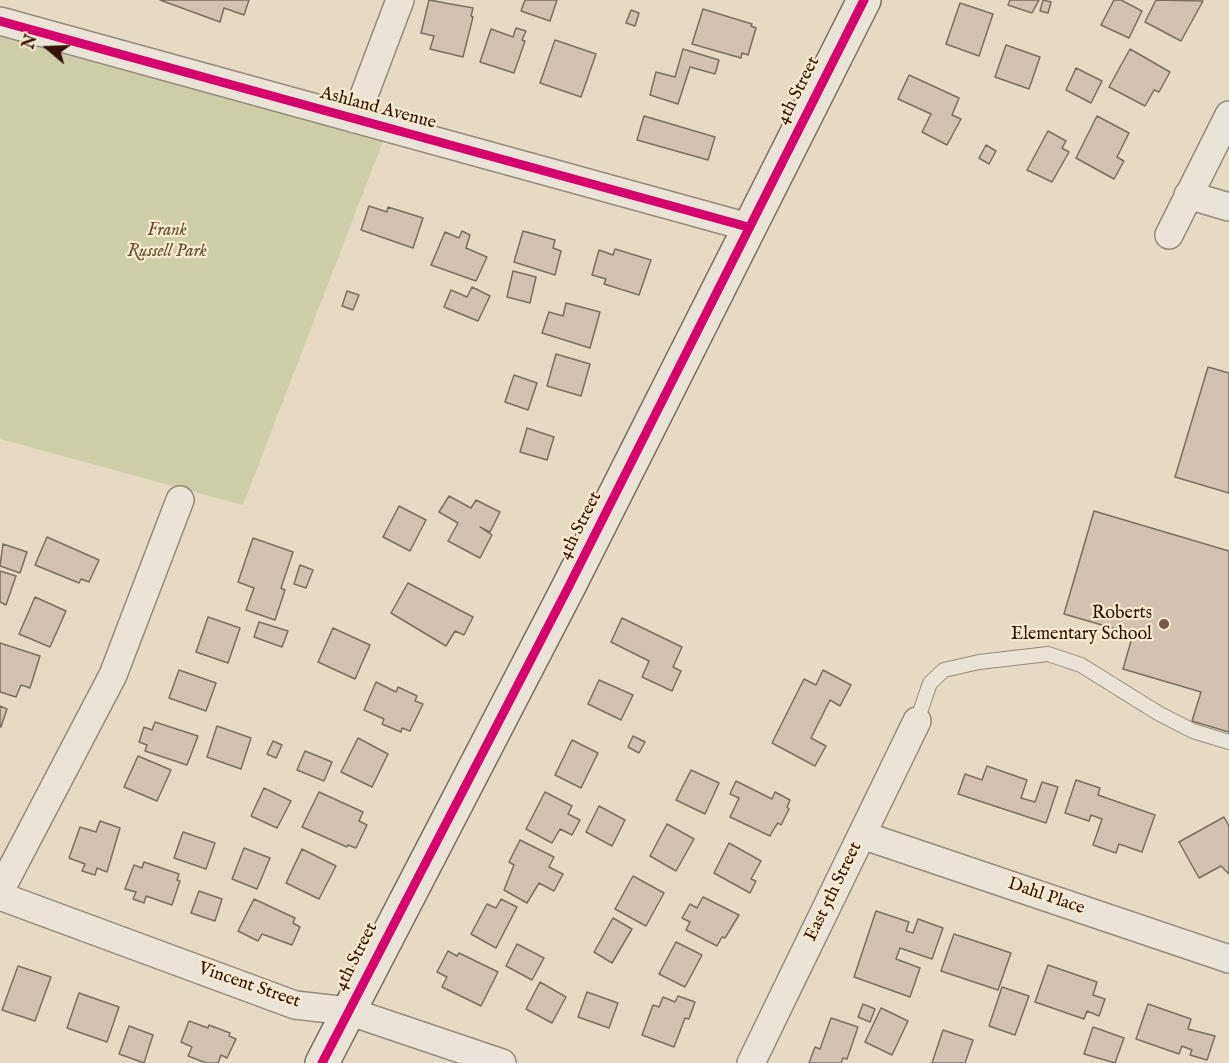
<!DOCTYPE html>
<style>
body{margin:0}
#map{position:relative;width:1229px;height:1063px;overflow:hidden;background:#e6dac4;font-family:"IM FELL English",serif}
canvas{display:block}
.north{position:absolute;left:18px;top:18px;width:60px;height:60px;-webkit-text-stroke:4px #f8eacf;paint-order:stroke;rotate:289deg;font-size:16px;font-weight:700;line-height:24px;text-align:center;color:#321206}
.north::after{content:'';display:block;margin:auto;width:21px;height:27px;background:#321206;clip-path:polygon(50% 0,100% 100%,50% 72%,0 100%)}
</style>
<div id="map">
<canvas width="1229" height="1063"></canvas>
<div class="north">N</div>
</div>
<script>
const ctx = document.querySelector('canvas').getContext('2d');
ctx.lineJoin = 'round';
function fill(path, color) { ctx.fillStyle = color; ctx.fill(path, 'evenodd'); }
const shape = rows => new Path2D(rows.map(r => 'M' + r).join(''));
function stroke(path, color, width, dash) { ctx.strokeStyle = color; ctx.lineWidth = width; ctx.lineCap = dash ? 'butt' : 'round'; ctx.setLineDash(dash || []); ctx.stroke(path); }
function write(font, color, halo, rows, align = 'center') {
  ctx.font = font + ' "IM FELL English",serif'; ctx.lineWidth = 4.5; ctx.setLineDash([]); ctx.textBaseline = 'middle'; ctx.strokeStyle = halo; ctx.fillStyle = color; for (const [text, x, y, turn = 0] of rows) {
    ctx.save(); ctx.translate(x, y); ctx.rotate((+turn || 0) * Math.PI / 180); ctx.textAlign = isNaN(turn) ? turn : align; if (halo) ctx.strokeText(text, 0, 0); ctx.fillText(text, 0, 0); ctx.restore();
  }
}
fill(shape([
 [0,21,388,128,243,505,0,439]
]), '#cdcda7');
const building = shape([
 [160,0,249,0,244,15,224,8,220,22,160,0],
 [429,0,473,8,471,16,473,17,463,57,430,49,434,36,421,33,429,0],
 [525,0,557,0,550,21,521,11,525,0],
 [1010,0,1039,0,1032,13,1008,5,1010,0],
 [1043,0,1051,2,1048,13,1040,11,1043,0],
 [1114,0,1121,0,1142,11,1129,38,1101,25,1114,0],
 [1156,0,1203,1,1181,41,1145,22,1156,0],
 [960,3,993,14,979,56,946,44,960,3],
 [703,9,752,24,751,26,756,28,748,55,742,53,741,58,692,44,703,9],
 [631,10,639,13,635,26,626,23,631,10],
 [516,28,526,31,522,40,525,41,514,73,480,62,491,29,513,37,516,28],
 [555,40,596,54,581,97,540,83,555,40],
 [1006,45,1040,57,1029,89,995,77,1006,45],
 [683,49,719,60,715,74,690,67,678,104,650,95,656,72,675,77,683,49],
 [1130,49,1170,72,1159,92,1154,90,1145,106,1109,87,1130,49],
 [1076,68,1102,81,1091,103,1066,90,1076,68],
 [909,75,959,98,952,115,961,119,947,145,922,132,931,114,898,99,909,75],
 [644,116,715,137,708,160,637,140,644,116],
 [1097,116,1129,133,1117,157,1124,161,1114,179,1076,158,1097,116],
 [1048,131,1066,141,1062,148,1069,152,1052,182,1027,170,1048,131],
 [986,145,996,151,989,164,979,158,986,145],
 [369,206,387,212,388,207,423,218,413,248,361,230,369,206],
 [462,231,470,235,466,248,487,257,476,281,431,265,445,232,459,238,462,231],
 [523,231,555,240,553,248,561,251,555,275,514,262,523,231],
 [615,249,651,260,639,295,604,284,606,279,592,275,599,250,613,255,615,249],
 [513,271,536,277,530,303,507,297,513,271],
 [472,287,490,296,478,321,444,307,451,290,467,297,472,287],
 [347,291,359,295,353,310,342,306,347,291],
 [566,303,600,312,590,348,542,333,549,312,563,316,566,303],
 [556,354,590,364,581,396,547,386,556,354],
 [1208,367,1229,373,1229,493,1175,477,1208,367],
 [514,375,537,383,528,410,505,402,514,375],
 [527,428,554,437,547,460,520,452,527,428],
 [449,496,471,508,476,500,500,512,490,532,480,527,492,535,480,558,448,541,458,523,439,512,449,496],
 [399,506,426,520,410,551,383,537,399,506],
 [1094,511,1229,551,1229,732,1192,721,1201,692,1123,669,1133,634,1064,614,1094,511],
 [47,537,99,560,89,582,81,579,79,583,35,565,47,537],
 [253,538,293,552,281,588,285,590,275,620,246,610,254,588,238,582,253,538],
 [3,544,27,552,20,573,0,566,3,544],
 [300,565,313,570,306,588,294,584,300,565],
 [0,571,16,576,6,605,0,602,0,571],
 [408,583,473,617,464,635,455,631,446,646,391,613,408,583],
 [35,597,66,611,50,647,19,634,35,597],
 [208,617,240,628,228,663,196,652,208,617],
 [622,618,682,647,673,667,681,671,672,691,642,677,649,661,611,642,622,618],
 [259,622,288,631,282,647,254,637,259,622],
 [333,628,370,645,355,679,318,662,333,628],
 [0,643,40,656,30,688,21,685,16,697,0,692,0,643],
 [179,670,216,683,206,711,169,698,179,670],
 [823,670,851,685,840,706,830,700,811,738,826,746,815,766,772,743,804,679,816,685,823,670],
 [599,680,633,695,621,720,588,704,599,680],
 [376,682,396,692,398,687,417,696,415,701,423,704,410,731,402,728,401,732,382,724,384,719,364,710,376,682],
 [0,706,7,709,1,727,0,727,0,706],
 [155,722,198,736,187,765,145,751,147,745,139,742,144,727,152,730,155,722],
 [217,726,251,738,241,769,207,757,217,726],
 [633,736,645,742,639,753,628,747,633,736],
 [358,738,388,754,372,787,341,772,358,738],
 [572,740,598,753,581,788,555,775,572,740],
 [273,741,282,745,276,758,267,754,273,741],
 [305,751,332,762,324,781,297,770,305,751],
 [138,756,171,770,157,801,124,787,138,756],
 [987,766,1027,780,1021,798,1035,802,1042,782,1058,787,1046,823,958,794,965,774,982,780,987,766],
 [691,770,719,783,705,814,676,800,691,770],
 [1076,780,1100,788,1098,795,1155,815,1142,852,1119,844,1116,853,1093,845,1102,819,1091,815,1089,821,1065,813,1076,780],
 [736,781,772,799,775,792,790,800,787,807,789,809,781,825,778,823,775,827,770,836,730,817,739,798,730,794,736,781],
 [264,788,291,801,277,828,251,816,264,788],
 [319,792,363,812,359,821,367,825,356,848,348,845,347,847,302,827,319,792],
 [545,792,572,806,568,814,580,820,572,835,560,829,552,843,526,829,545,792],
 [599,806,625,820,612,846,586,832,599,806],
 [1224,817,1229,826,1229,874,1221,866,1199,878,1179,842,1224,817],
 [100,821,120,828,107,872,97,868,95,875,82,871,85,864,69,858,80,827,96,832,100,821],
 [667,824,694,839,676,871,650,856,667,824],
 [183,832,215,843,206,869,174,858,183,832],
 [520,840,554,857,549,867,563,874,554,891,539,883,527,903,504,890,514,865,509,862,520,840],
 [729,843,761,861,751,879,756,881,750,893,714,873,729,843],
 [244,848,270,858,257,889,232,879,244,848],
 [302,849,336,866,319,899,286,883,302,849],
 [144,862,179,874,177,880,180,881,172,905,146,896,144,903,133,899,136,892,125,889,134,865,142,868,144,862],
 [633,876,664,893,646,926,615,909,633,876],
 [199,891,222,899,215,921,191,913,199,891],
 [703,897,739,915,725,938,722,937,717,946,686,930,690,922,682,918,690,904,697,908,703,897],
 [254,899,295,918,293,923,300,927,292,945,262,934,258,941,238,931,254,899],
 [501,899,517,907,496,948,471,934,487,904,496,908,501,899],
 [876,911,909,922,906,931,913,933,918,919,943,928,932,959,900,948,896,959,920,968,910,997,854,977,876,911],
 [613,918,632,929,612,963,594,952,613,918],
 [954,934,1011,953,998,990,941,971,954,934],
 [676,942,702,955,685,987,659,974,676,942],
 [517,944,544,958,532,980,506,966,517,944],
 [448,951,457,956,459,953,498,972,481,1006,442,987,447,977,437,972,448,951],
 [1048,965,1097,982,1093,995,1105,999,1099,1016,1087,1011,1084,1019,1035,1002,1048,965],
 [18,966,51,977,35,1021,2,1010,18,966],
 [540,982,566,997,552,1023,526,1009,540,982],
 [1002,987,1029,996,1015,1035,989,1026,1002,987],
 [587,992,618,1003,609,1028,578,1017,587,992],
 [79,993,119,1007,107,1042,67,1028,79,993],
 [678,996,695,1002,689,1019,685,1018,674,1047,642,1035,653,1005,659,1007,663,997,675,1002,678,996],
 [863,1004,875,1009,870,1022,858,1017,863,1004],
 [1148,1004,1191,1019,1188,1029,1215,1036,1207,1060,1190,1055,1192,1050,1182,1046,1179,1054,1136,1039,1148,1004],
 [881,1008,908,1021,892,1055,865,1042,881,1008],
 [831,1018,858,1027,847,1059,843,1058,841,1063,809,1063,815,1047,820,1049,831,1018],
 [189,1021,208,1028,209,1025,230,1033,229,1036,236,1039,227,1058,221,1055,218,1063,206,1063,188,1056,192,1047,181,1042,189,1021],
 [129,1026,153,1035,144,1063,119,1054,129,1026],
 [1093,1027,1124,1038,1115,1063,1084,1054,1093,1027],
 [943,1030,973,1040,965,1063,932,1063,943,1030]
]);
fill(building, '#d3c1b1');
stroke(building, '#7b6f63', 1.5);
const lane = shape([
 [917,721,930,683,944,670,979,662,1048,654,1081,665,1158,713,1193,731,1229,742]
]);
const street = shape([
 [0,21,748,227],
 [355,119,400,0],
 [1188,195,1229,207],
 [1169,235,1229,115],
 [862,835,1229,959],
 [0,891,113,675,180,500],
 [0,896,295,1005,348,1011,502,1063],
 [751,1063,917,721]
]);
const secondary = shape([
 [322,1063,569,586,864,0]
]);
stroke(lane, '#958a7c', 16);
stroke(street, '#958a7c', 30);
stroke(secondary, '#7b6f63', 36);
stroke(lane, '#eae4d8', 14);
stroke(street, '#eae4d8', 27);
stroke(secondary, '#eae4d8', 33);
stroke(shape([
 [0,21,748,227],
 [322,1063,569,586,864,0]
]), '#d6006c', 9);
for (const [x, y, r, color] of [
 [1164,624,6,"#715848"]
]) { const dot = new Path2D(); dot.arc(x, y, r, 0, 2 * Math.PI); ctx.fillStyle = color; ctx.fill(dot); stroke(dot, '#f8eacf', 2); }
write('18px', '#321206', '#f8eacf', [
 ["4th Street",799,91,-63],
 ["Ashland Avenue",378,109,15],
 ["4th Street",581,526,-63],
 ["East 5th Street",834,892,-64],
 ["Dahl Place",1046,897,19],
 ["4th Street",357,957,-63],
 ["Vincent Street",249,986,19]
]);
write('italic 18px', '#615036', '#f8eacf', [
 ["Frank",167,231],
 ["Russell Park",167,252]
]);
write('18px', '#321206', '#f8eacf', [
 ["Roberts",1152,614],
 ["Elementary School",1152,635]
], 'right');
</script>
